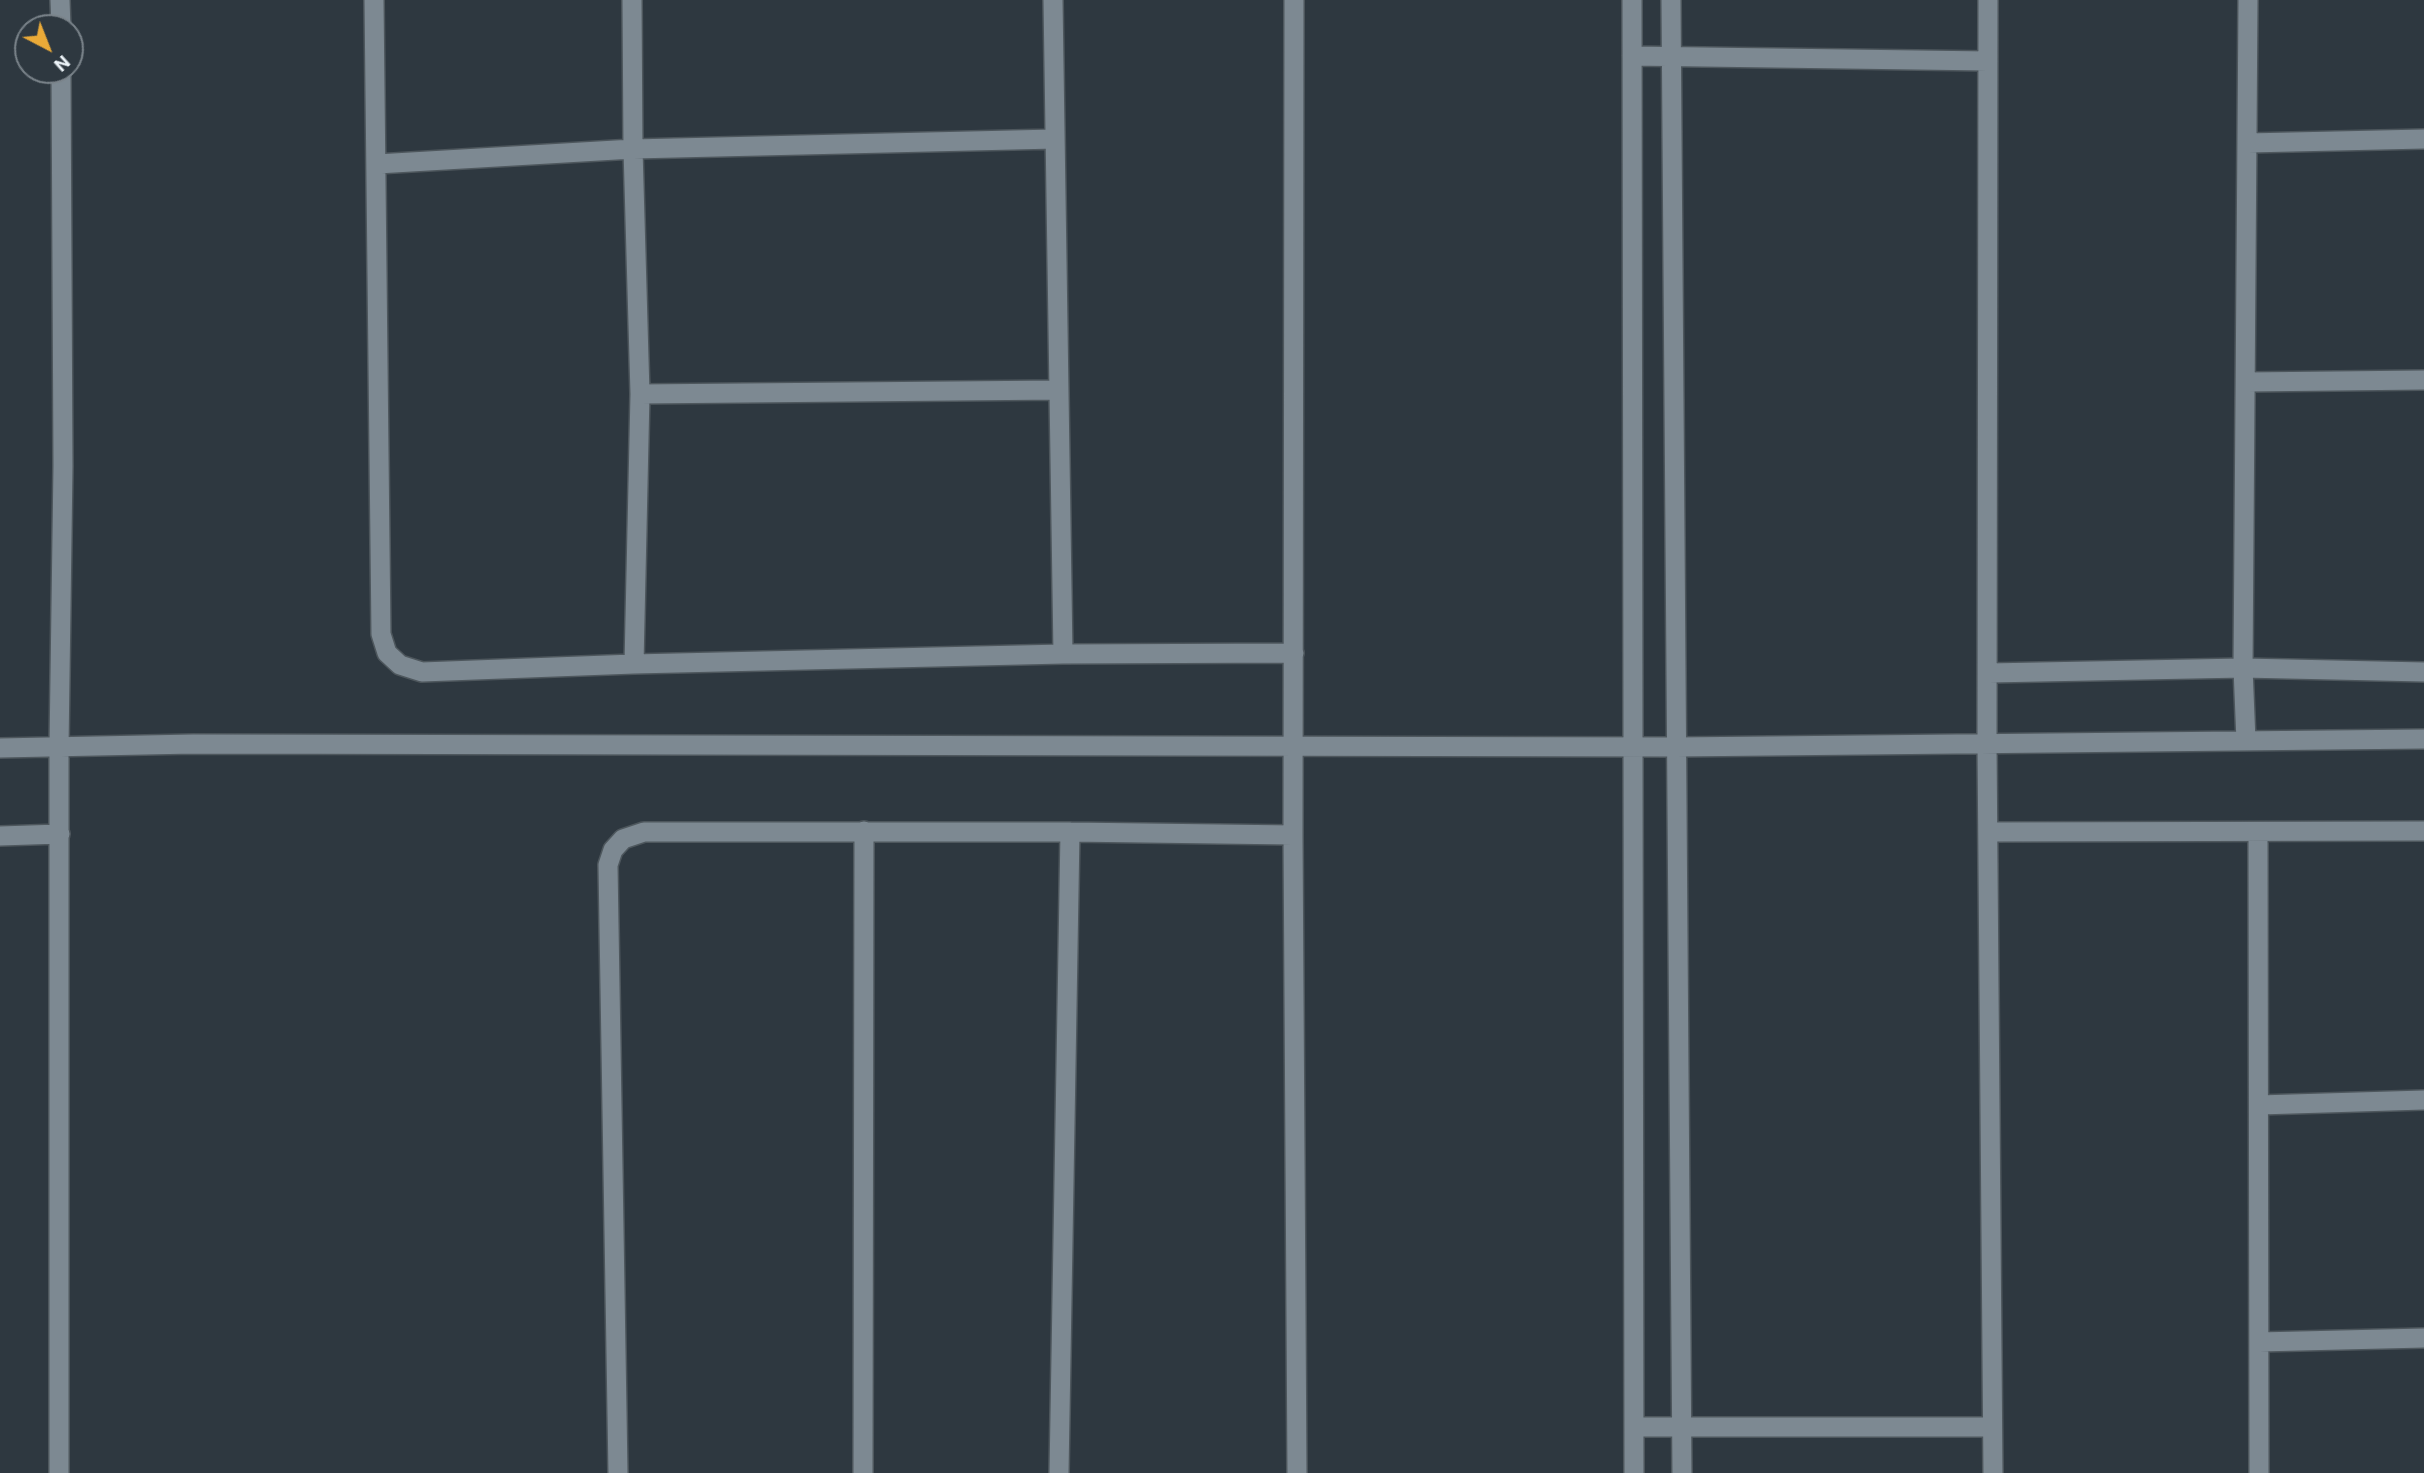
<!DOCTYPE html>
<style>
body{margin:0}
#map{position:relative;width:2424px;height:1473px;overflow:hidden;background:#2e3840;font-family:Roboto,sans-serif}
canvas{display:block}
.north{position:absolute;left:14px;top:14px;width:70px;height:70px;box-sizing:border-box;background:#2e3840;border:2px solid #7a838a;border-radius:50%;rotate:138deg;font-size:19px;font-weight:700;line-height:28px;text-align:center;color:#ecf3f8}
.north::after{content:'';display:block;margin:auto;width:24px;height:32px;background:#eaaa38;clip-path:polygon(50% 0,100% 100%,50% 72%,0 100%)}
</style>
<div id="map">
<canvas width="2424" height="1473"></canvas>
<div class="north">N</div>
</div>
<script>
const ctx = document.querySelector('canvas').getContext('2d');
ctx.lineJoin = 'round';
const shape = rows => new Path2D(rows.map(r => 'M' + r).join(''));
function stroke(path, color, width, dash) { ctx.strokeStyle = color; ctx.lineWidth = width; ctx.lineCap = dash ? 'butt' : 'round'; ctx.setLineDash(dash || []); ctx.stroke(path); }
const minor = shape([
 [60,0,61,28],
 [374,0,381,634,387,653,400,665,422,672,634,664,1063,654,1294,653],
 [632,0,633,149,640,394,634,664],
 [1053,0,1063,654],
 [1294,0,1293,835,1297,1473],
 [1632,0,1634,1473],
 [1671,0,1682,1473],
 [1988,0,1987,744,1993,1473],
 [1632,56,1988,61],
 [2248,143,2424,139],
 [377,164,633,149,1055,139],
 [2247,382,2424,380],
 [640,394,1059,390],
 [1989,673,2243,668,2424,672],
 [2246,741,2243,668,2248,0],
 [0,748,193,744,1676,747,2424,739],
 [1988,832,2424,831],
 [2258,832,2259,1473],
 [0,836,60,834],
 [2259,1105,2424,1100],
 [2259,1342,2424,1338],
 [1634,1427,1992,1427],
 [59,1473,59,747,63,466,61,70],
 [618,1473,608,865,613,850,623,839,644,832,1070,832,1293,835],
 [863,1473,864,831],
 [1059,1473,1070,832]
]);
stroke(minor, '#4e575d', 22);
stroke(minor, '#7d8992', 19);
</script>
